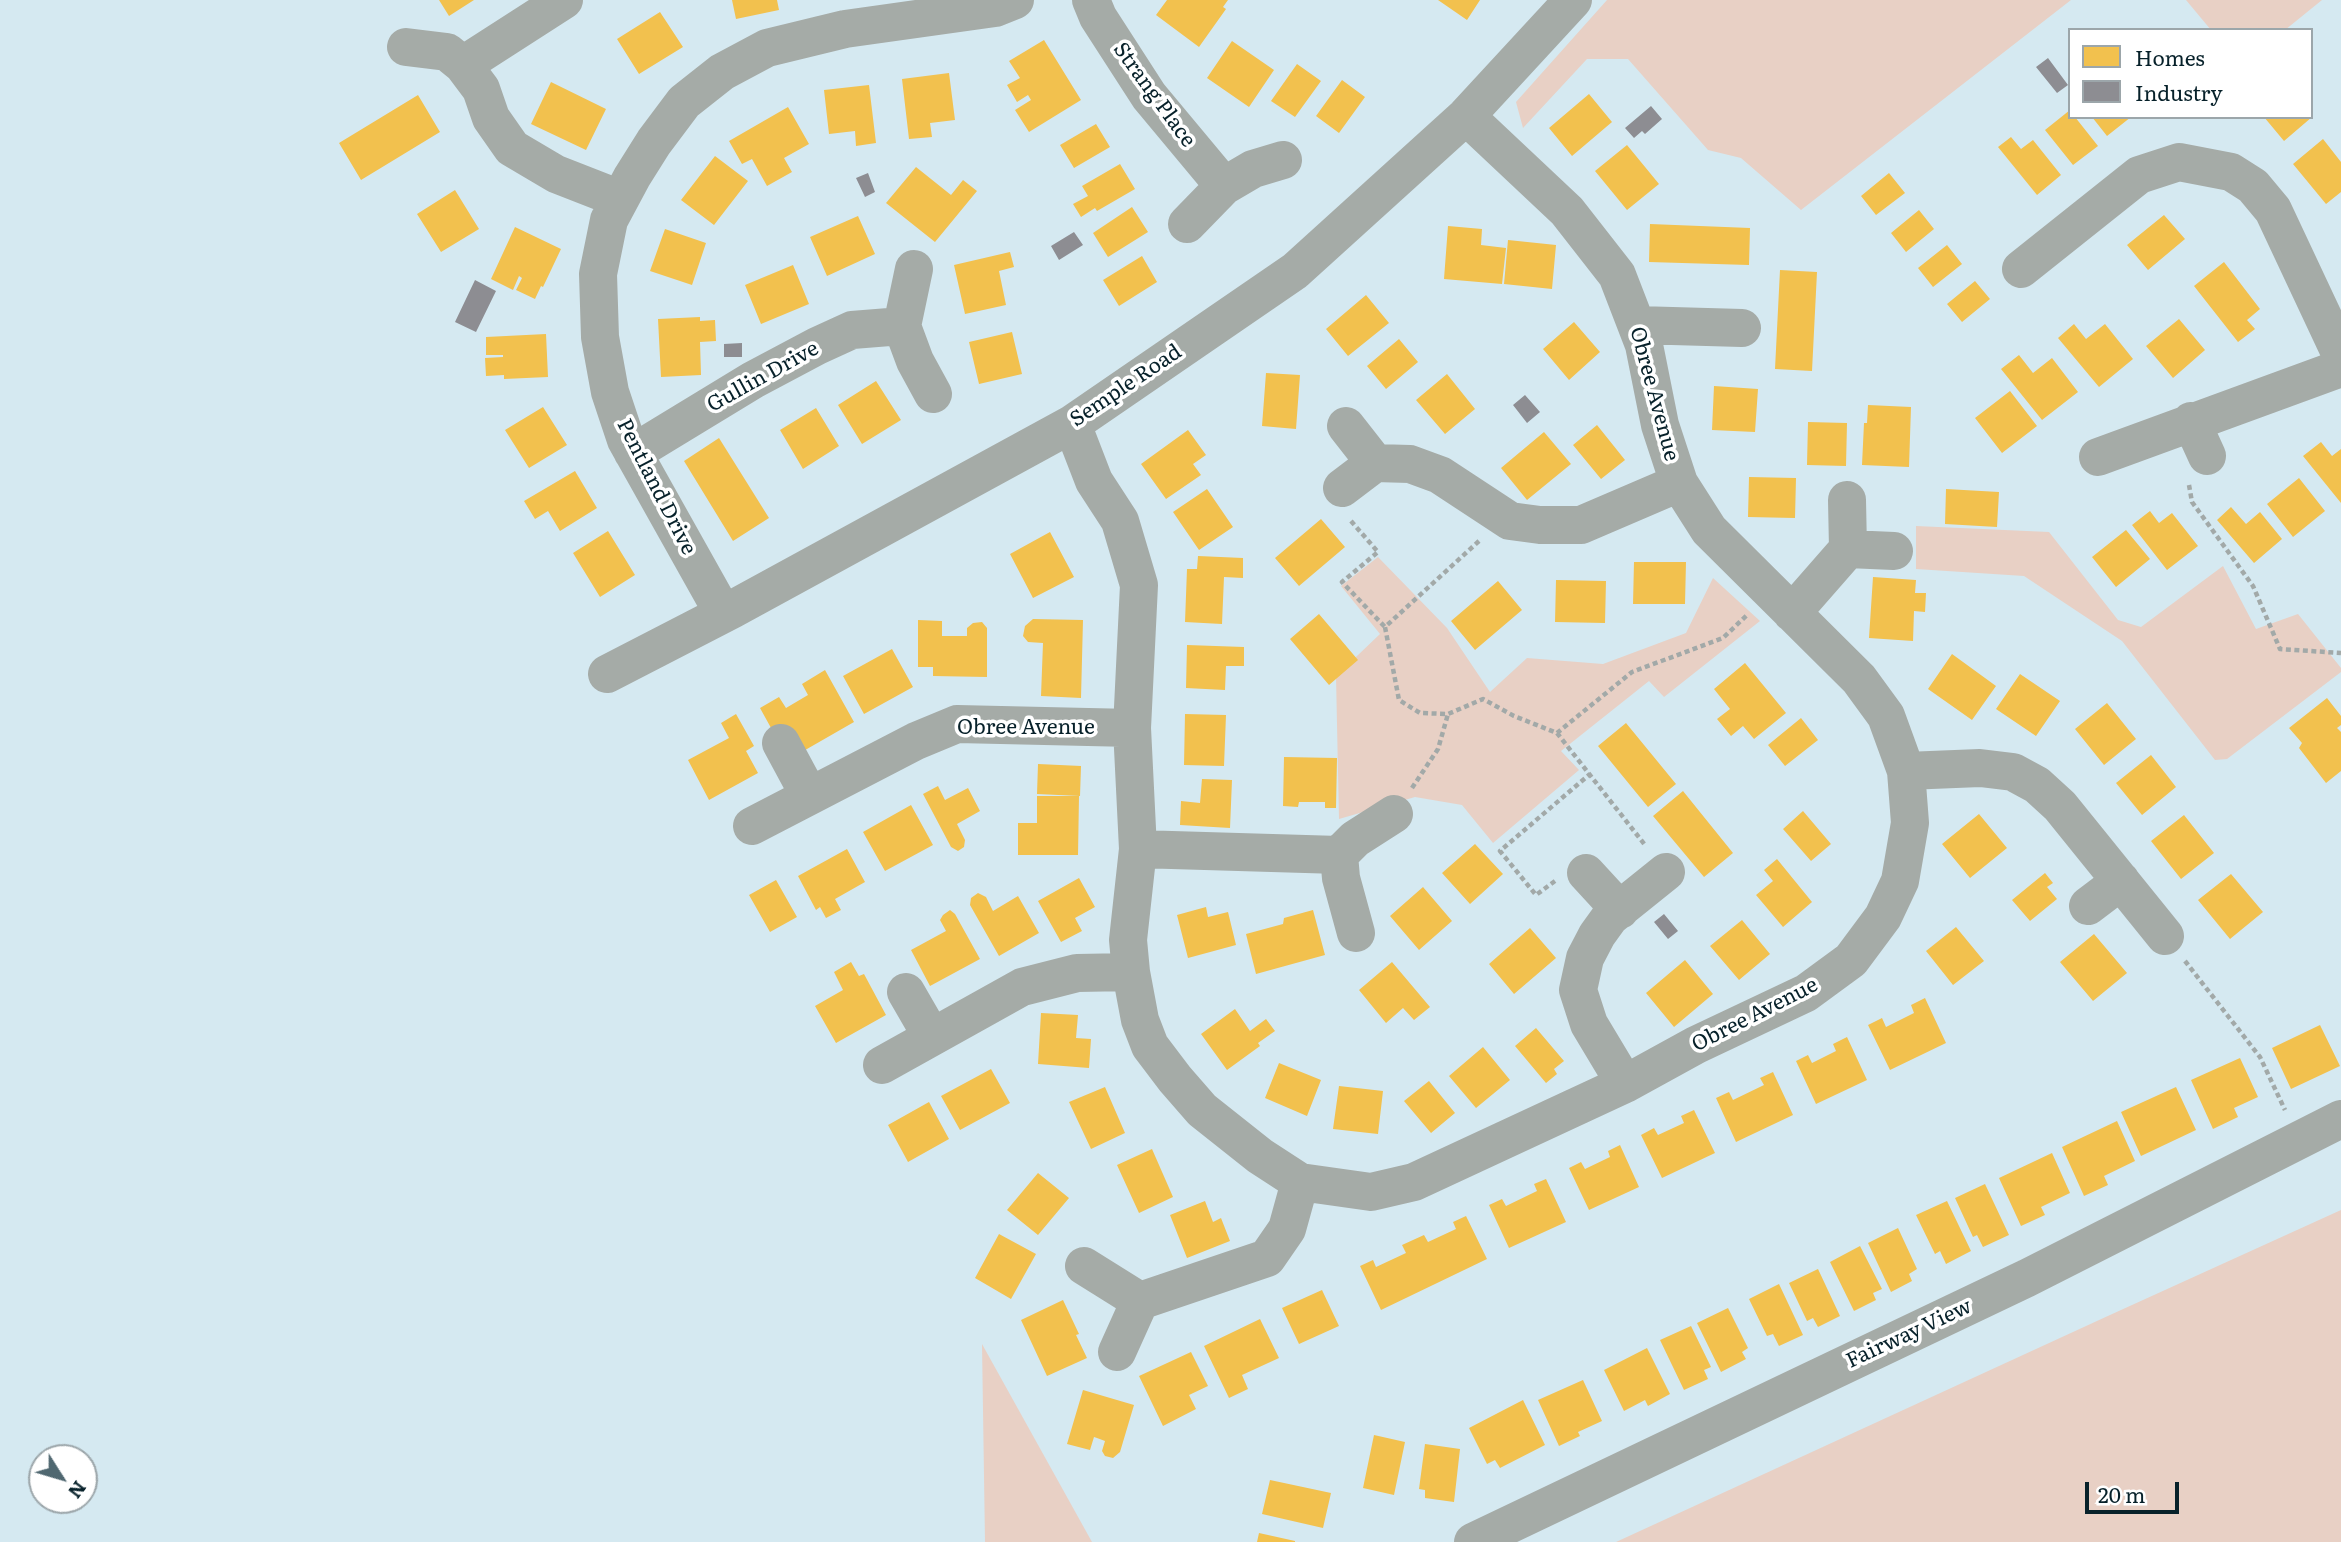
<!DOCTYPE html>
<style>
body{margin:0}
#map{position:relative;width:2341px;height:1542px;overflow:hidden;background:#d5e9f1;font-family:Literata,serif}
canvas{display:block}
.legend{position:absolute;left:2068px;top:28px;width:245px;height:91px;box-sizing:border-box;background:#fff;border:2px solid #9ca6aa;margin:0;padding:9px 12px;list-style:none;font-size:21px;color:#07212a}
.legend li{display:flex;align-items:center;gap:14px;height:35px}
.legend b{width:35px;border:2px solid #9ca6aa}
.north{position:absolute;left:28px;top:1444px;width:70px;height:70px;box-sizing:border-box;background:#fff;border:2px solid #9ca6aa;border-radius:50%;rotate:127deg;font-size:19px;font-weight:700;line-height:28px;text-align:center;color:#07212a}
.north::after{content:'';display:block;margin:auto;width:24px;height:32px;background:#4f6770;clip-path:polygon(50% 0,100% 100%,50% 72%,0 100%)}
.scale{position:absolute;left:2085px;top:1482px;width:94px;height:32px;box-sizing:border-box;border:4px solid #07212a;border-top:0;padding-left:9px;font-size:21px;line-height:24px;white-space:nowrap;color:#07212a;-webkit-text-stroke:5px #fff;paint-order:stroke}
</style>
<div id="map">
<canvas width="2341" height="1542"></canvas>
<ul class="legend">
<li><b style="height:19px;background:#f2c14e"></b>Homes</li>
<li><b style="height:19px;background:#8d8d92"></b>Industry</li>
</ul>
<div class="north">N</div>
<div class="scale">20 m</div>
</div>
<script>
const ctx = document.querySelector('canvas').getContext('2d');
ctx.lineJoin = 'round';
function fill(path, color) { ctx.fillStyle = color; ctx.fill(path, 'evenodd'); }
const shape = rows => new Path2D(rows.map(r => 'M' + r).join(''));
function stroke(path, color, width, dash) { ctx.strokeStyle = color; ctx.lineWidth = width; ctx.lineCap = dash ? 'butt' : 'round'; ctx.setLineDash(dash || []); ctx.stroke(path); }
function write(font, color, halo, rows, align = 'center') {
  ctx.font = font + ' Literata,serif'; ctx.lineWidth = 7; ctx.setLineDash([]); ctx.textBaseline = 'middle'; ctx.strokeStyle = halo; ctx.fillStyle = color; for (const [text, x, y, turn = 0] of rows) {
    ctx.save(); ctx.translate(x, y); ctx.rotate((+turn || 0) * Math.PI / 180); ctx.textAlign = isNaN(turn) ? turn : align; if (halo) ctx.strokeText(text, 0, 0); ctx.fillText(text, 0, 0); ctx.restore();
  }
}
fill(shape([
 [1607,0,2071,0,1801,210,1741,158,1708,150,1628,59,1587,59,1523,128,1516,102],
 [2186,0,2322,0,2285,30,2211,30],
 [1916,526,2049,532,2118,620,2141,627,2223,566,2256,629,2298,614,2341,668,2341,672,2227,759,2215,760,2122,641,2024,576,1916,569],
 [1378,557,1447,628,1490,692,1527,658,1603,664,1686,633,1713,578,1760,621,1664,697,1649,681,1561,751,1579,770,1493,843,1462,805,1415,797,1339,819,1336,676,1380,634,1341,586],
 [2341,1210,2341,1542,1616,1542,2110,1315],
 [982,1344,1092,1542,985,1542]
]), '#e8d0c5');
fill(shape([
 [439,0,474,0,449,16],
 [732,0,777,0,779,10,736,19],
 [1167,0,1228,0,1223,7,1226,9,1199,47,1156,15],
 [1438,0,1480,0,1467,20],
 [660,12,683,47,639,74,617,39],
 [1044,40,1081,100,1029,132,1015,110,1031,100,1028,95,1017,102,1007,85,1020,78,1009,61],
 [1232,41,1274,70,1249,107,1207,78],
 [1297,64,1321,81,1295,117,1271,101],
 [949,73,955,120,930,123,932,137,909,139,902,79],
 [1342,80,1365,97,1339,133,1316,116],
 [551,82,606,109,586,150,531,124],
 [869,85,876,143,856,146,855,131,829,134,824,90],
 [1589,94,1612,122,1572,156,1549,128],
 [418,95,440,132,361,180,339,143],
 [788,107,809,144,784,158,792,172,767,186,752,159,742,164,729,141],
 [2070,110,2070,117,2075,117,2098,146,2073,165,2045,130],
 [2092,117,2131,117,2107,136],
 [2264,117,2312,117,2284,141],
 [1096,124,1110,147,1074,168,1060,145],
 [2011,137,2021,149,2033,140,2061,175,2037,195,1998,147],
 [2323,139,2341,162,2341,192,2326,204,2293,164],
 [1627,145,1659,184,1627,210,1595,171],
 [715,156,748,181,714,225,681,200],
 [1120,164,1135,189,1097,211,1095,208,1081,217,1073,204,1088,196,1082,186],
 [916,167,951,195,963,180,977,191,935,242,886,203],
 [1889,173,1905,193,1876,215,1861,196],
 [455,190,479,229,441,252,417,214],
 [1132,207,1148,232,1108,257,1093,233],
 [1919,210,1934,229,1906,252,1891,233],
 [2164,215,2185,239,2148,270,2127,245],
 [858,216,875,254,827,276,810,237],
 [1650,224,1750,228,1749,265,1649,262],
 [1448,226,1482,229,1481,245,1506,248,1502,284,1444,279],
 [515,227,561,249,543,287,541,286,535,299,516,290,522,278,519,276,513,290,491,279],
 [665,229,706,243,692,285,650,271],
 [1508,240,1556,245,1552,289,1504,284],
 [1947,245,1962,264,1933,287,1918,268],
 [1010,252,1014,267,999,271,1006,305,965,314,954,265],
 [1142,256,1157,282,1119,306,1103,280],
 [2224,262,2260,309,2247,320,2255,329,2238,342,2194,286],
 [793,265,809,304,761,324,745,285],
 [1780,270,1817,272,1812,371,1775,369],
 [1975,281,1990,299,1962,322,1947,304],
 [1366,295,1389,323,1348,356,1326,329],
 [700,317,700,321,715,320,716,341,700,342,701,375,661,377,658,319],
 [2179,319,2205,350,2173,378,2146,346],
 [1574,322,1600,352,1569,380,1543,349],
 [2074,324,2086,339,2105,324,2133,359,2099,387,2058,338],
 [1012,332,1022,374,979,384,969,342],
 [546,334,548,377,504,379,504,375,486,376,485,358,503,357,503,355,486,355,486,337],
 [1399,339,1418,362,1386,389,1367,366],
 [2019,355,2033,373,2052,358,2078,392,2042,420,2001,369],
 [1266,373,1300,375,1296,429,1262,426],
 [1447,374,1475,409,1445,434,1416,400],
 [876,381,901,420,862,444,838,405],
 [1714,386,1758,389,1755,432,1712,430],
 [2010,391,2037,426,2002,453,1975,418],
 [1868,405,1911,407,1909,467,1862,465,1864,423,1867,423],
 [543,407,567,445,529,468,505,430],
 [816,408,839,446,803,469,780,430],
 [1808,422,1847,423,1846,466,1807,465],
 [1597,425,1625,460,1601,479,1573,445],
 [1188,430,1206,455,1193,464,1201,475,1166,499,1141,464],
 [1544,432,1571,464,1527,500,1501,468],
 [719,438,769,518,733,541,684,461],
 [2321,442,2332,456,2341,449,2341,503,2303,456],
 [575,471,597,508,560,531,548,511,535,519,524,501],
 [1749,477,1796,478,1795,518,1748,517],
 [2299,478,2325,511,2293,537,2267,504],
 [1207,489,1233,527,1199,550,1173,512],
 [1946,489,1999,492,1997,527,1945,524],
 [2231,507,2246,524,2260,512,2282,539,2254,563,2217,520],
 [2150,511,2159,523,2172,513,2198,546,2167,570,2132,525],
 [1321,519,1345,547,1299,586,1275,558],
 [2126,530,2150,559,2116,587,2092,557],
 [608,531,635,575,600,597,573,553],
 [1050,532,1074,577,1033,598,1010,554],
 [1198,556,1243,558,1243,578,1224,577,1222,624,1185,622,1187,569,1197,569],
 [1634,562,1686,562,1685,604,1633,604],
 [1873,577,1916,580,1915,593,1926,593,1925,612,1914,611,1913,641,1869,638],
 [1556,580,1606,581,1605,623,1555,622],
 [1498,581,1522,610,1475,650,1451,621],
 [1319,614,1358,660,1329,685,1290,639],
 [1033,619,1083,620,1081,698,1041,696,1043,643,1028,642,1023,636,1025,626],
 [918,620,942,621,942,636,967,636,967,628,973,623,982,622,987,628,987,677,933,676,933,667,918,667],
 [1187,645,1244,647,1244,666,1226,666,1225,690,1186,688],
 [892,649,913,687,864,714,843,676],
 [1952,654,1996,686,1972,720,1928,689],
 [1745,663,1786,713,1754,739,1743,726,1731,736,1717,719,1730,709,1714,689],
 [825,670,854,722,800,753,776,737,760,708,779,697,786,708,808,695,802,684],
 [2020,674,2060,701,2036,736,1996,709],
 [2327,698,2341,716,2341,725,2337,728,2341,732,2341,771,2326,783,2299,748,2302,743,2289,728],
 [2107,703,2136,739,2104,765,2075,729],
 [736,714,754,746,746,751,758,773,709,800,688,760,729,738,721,723],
 [1185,714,1226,715,1224,766,1184,765],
 [1801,718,1818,740,1785,766,1768,745],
 [1626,723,1676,784,1648,807,1598,746],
 [2151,755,2176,787,2142,815,2116,783],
 [1284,757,1337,758,1336,808,1325,808,1325,802,1299,802,1298,807,1283,806],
 [1038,764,1081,766,1080,796,1037,794],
 [1202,779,1232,780,1230,828,1180,825,1181,801,1200,803],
 [938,786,945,800,968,788,980,811,957,824,965,840,964,847,958,851,951,847,923,794],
 [1683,791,1733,853,1704,877,1653,816],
 [1037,796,1079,796,1078,855,1018,855,1018,823,1037,823],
 [911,805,933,845,885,871,863,832],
 [1803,811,1831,844,1811,861,1783,829],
 [1979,814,2007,848,1970,878,1942,844],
 [2184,815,2214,853,2181,879,2151,841],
 [1475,844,1503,874,1470,904,1442,873],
 [847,849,865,882,835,899,841,910,826,918,820,907,816,910,798,876],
 [1777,859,1812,902,1783,927,1756,895,1773,881,1764,870],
 [2045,873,2053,883,2047,887,2057,899,2030,921,2012,900],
 [2231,874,2263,912,2230,939,2198,900],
 [1079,878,1095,907,1075,918,1082,931,1061,942,1038,901],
 [776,880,797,917,770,932,749,895],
 [1423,887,1452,921,1419,950,1390,916],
 [978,893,986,897,993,911,1018,896,1039,933,999,956,970,905,971,898],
 [1206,907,1208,917,1228,912,1236,945,1188,958,1177,915],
 [950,910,955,914,980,959,930,986,911,950,946,931,940,920,943,915],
 [1313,910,1325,955,1256,974,1246,934,1283,924,1284,918],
 [1742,920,1770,954,1739,980,1710,946],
 [1956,927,1984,961,1953,985,1926,951],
 [1530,928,1556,958,1514,994,1489,964],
 [2094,934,2127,973,2093,1001,2060,962],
 [1685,960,1713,994,1674,1027,1646,993],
 [851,962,859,976,864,974,886,1015,836,1043,815,1006,843,990,834,972],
 [1392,962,1430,1007,1414,1020,1403,1008,1386,1023,1359,990],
 [1925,998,1946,1043,1890,1070,1868,1025,1882,1018,1886,1027,1914,1013,1911,1005],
 [1235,1009,1250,1031,1266,1019,1275,1031,1258,1043,1260,1046,1227,1070,1201,1034],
 [1041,1013,1078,1015,1076,1038,1091,1039,1089,1068,1038,1064],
 [2320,1025,2340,1066,2291,1089,2272,1048],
 [1536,1028,1564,1061,1554,1069,1557,1074,1546,1083,1515,1046],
 [1847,1037,1867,1080,1816,1104,1796,1061,1808,1055,1812,1063,1836,1051,1833,1044],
 [1483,1047,1510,1080,1476,1108,1449,1076],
 [2240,1058,2258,1097,2234,1108,2238,1117,2213,1129,2191,1080],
 [1279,1063,1321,1080,1307,1116,1265,1098],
 [991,1069,1010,1103,960,1130,941,1096],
 [1773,1072,1793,1115,1736,1142,1716,1098,1729,1092,1733,1100,1764,1085,1760,1078],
 [1429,1081,1455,1113,1431,1133,1404,1101],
 [1339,1086,1383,1091,1378,1134,1333,1129],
 [1105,1087,1125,1133,1091,1149,1069,1102],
 [2176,1087,2196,1130,2141,1156,2121,1112],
 [929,1102,949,1139,908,1162,888,1125],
 [1694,1110,1715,1153,1662,1178,1641,1135,1654,1128,1658,1135,1684,1123,1681,1116],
 [2117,1121,2135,1161,2104,1176,2108,1185,2084,1196,2062,1147],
 [1620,1145,1639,1187,1589,1210,1569,1168,1581,1162,1585,1169,1610,1157,1608,1151],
 [1152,1149,1173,1197,1139,1213,1117,1165],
 [2052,1153,2070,1193,2041,1207,2045,1215,2021,1226,1999,1178],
 [1038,1173,1069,1198,1038,1235,1007,1210],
 [1546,1179,1566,1222,1509,1248,1489,1205,1502,1199,1506,1206,1537,1191,1534,1184],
 [1985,1184,2009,1235,1983,1247,1977,1235,1973,1237,1955,1198],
 [1205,1201,1213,1222,1221,1218,1230,1241,1187,1258,1170,1215],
 [1947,1201,1971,1251,1946,1264,1940,1251,1935,1254,1916,1215],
 [1466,1216,1487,1259,1381,1310,1360,1266,1373,1260,1376,1267,1406,1253,1402,1245,1424,1235,1428,1242,1456,1229,1453,1222],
 [1898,1228,1917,1269,1909,1274,1912,1281,1891,1292,1868,1243],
 [999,1234,1036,1254,1011,1299,975,1278],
 [1860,1246,1882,1289,1873,1293,1876,1300,1854,1311,1830,1262],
 [1818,1269,1840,1316,1818,1327,1813,1318,1807,1321,1789,1283],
 [1779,1284,1803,1335,1779,1346,1773,1334,1767,1336,1749,1299],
 [1322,1290,1339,1326,1299,1344,1282,1308],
 [1063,1300,1079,1334,1076,1335,1087,1358,1047,1376,1021,1320],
 [1728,1308,1748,1348,1742,1352,1746,1359,1721,1372,1697,1323],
 [1260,1319,1279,1358,1242,1375,1248,1389,1229,1398,1204,1346],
 [1691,1326,1711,1367,1704,1370,1708,1379,1684,1390,1660,1340],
 [1647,1348,1670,1394,1648,1406,1645,1400,1624,1411,1604,1370],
 [1191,1352,1208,1386,1189,1395,1196,1409,1163,1426,1139,1376],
 [1583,1380,1602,1421,1578,1432,1580,1436,1559,1446,1538,1400],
 [1083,1390,1134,1405,1120,1452,1113,1458,1105,1456,1102,1451,1105,1441,1097,1438,1094,1437,1090,1450,1067,1444],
 [1523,1400,1545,1445,1500,1468,1495,1460,1487,1464,1469,1428],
 [1374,1435,1405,1442,1394,1495,1363,1488],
 [1425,1444,1460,1449,1454,1502,1425,1498,1425,1490,1419,1489],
 [1270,1480,1331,1493,1323,1528,1262,1514],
 [1259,1533,1295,1541,1295,1542,1257,1542]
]), '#f2c14e');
fill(shape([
 [2048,58,2068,85,2057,93,2036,67],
 [1651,106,1662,119,1645,134,1642,131,1634,138,1625,128],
 [868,173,875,192,865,197,856,178],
 [1074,232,1083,245,1059,260,1051,246],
 [475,280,496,291,476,332,455,322],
 [742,343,742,357,724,357,724,344],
 [1525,395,1540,412,1527,423,1513,405],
 [1664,914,1678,931,1668,939,1654,922]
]), '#8d8d92');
stroke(shape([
 [2189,485,2192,502,2253,586,2280,649,2341,653],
 [1351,521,1378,552,1342,582,1385,627],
 [1479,541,1385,627,1399,700,1420,713,1448,714,1483,699,1514,716,1557,733,1632,672,1723,638,1747,615],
 [1557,733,1645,845],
 [1412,788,1438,749,1448,714],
 [1555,881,1536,895,1500,851,1590,774],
 [2185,961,2260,1057,2285,1110]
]), '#a2a9a8', 4.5, [5, 3.5]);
stroke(shape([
 [1091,0,1098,17,1149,96,1224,186],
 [406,47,447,52,463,65,481,89,491,118,512,148,556,174,620,199],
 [463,65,564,0],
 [1187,224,1224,186,1253,169,1283,160],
 [914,269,902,326,915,361,933,394],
 [2021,269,2139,175,2179,162,2231,172,2253,186,2273,210,2341,355],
 [1637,325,1742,328],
 [2191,421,2207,456],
 [1072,424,1094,481,1120,521,1139,585,1132,728,1138,849,1128,940,1131,972,1140,1020,1150,1046,1175,1079,1202,1110,1260,1156,1300,1182,1371,1192,1414,1182,1625,1084,1696,1045,1806,993,1851,960,1883,917,1900,881,1910,823,1906,771,1886,716,1859,679,1709,530,1679,483,1660,425,1644,345,1617,275,1567,211,1466,116],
 [633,453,753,380,817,346,852,330,902,326],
 [2098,457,2341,368],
 [1375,463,1410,464,1440,475,1510,521,1540,525,1581,525,1679,483],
 [1342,488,1375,463,1346,426],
 [1847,500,1848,549,1894,551],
 [723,613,626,440,610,392,600,337,598,274,609,220,632,177,654,142,684,102,722,72,767,48,845,29,995,8,1015,0],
 [1792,613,1848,549],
 [607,674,733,609,1072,424,1295,271,1466,116,1573,0],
 [781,743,809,795],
 [1906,771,1980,768,2013,772,2037,785,2060,806,2165,936],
 [752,826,916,741,957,724,1132,728],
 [1138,849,1339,855],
 [1586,873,1620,910],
 [2088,906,2121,881],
 [1356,933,1341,878,1339,855,1355,839,1394,814],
 [906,992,932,1037],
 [882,1065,1022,987,1077,973,1131,972],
 [1625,1084,1589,1024,1578,990,1585,958,1597,935,1610,917,1666,872],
 [1084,1266,1140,1301,1117,1352],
 [1140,1301,1267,1258,1287,1229,1300,1182],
 [1473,1542,2027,1278,2341,1119]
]), '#a5aba7', 38);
write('21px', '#07212a', '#fff', [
 ["Strang Place",1154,95,54],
 ["Gullin Drive",763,377,-29],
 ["Semple Road",1126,386,-34],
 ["Obree Avenue",1654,394,75],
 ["Pentland Drive",656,487,63],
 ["Obree Avenue",1026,728],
 ["Obree Avenue",1755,1015,-27],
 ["Fairway View",1909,1334,-25]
]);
</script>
